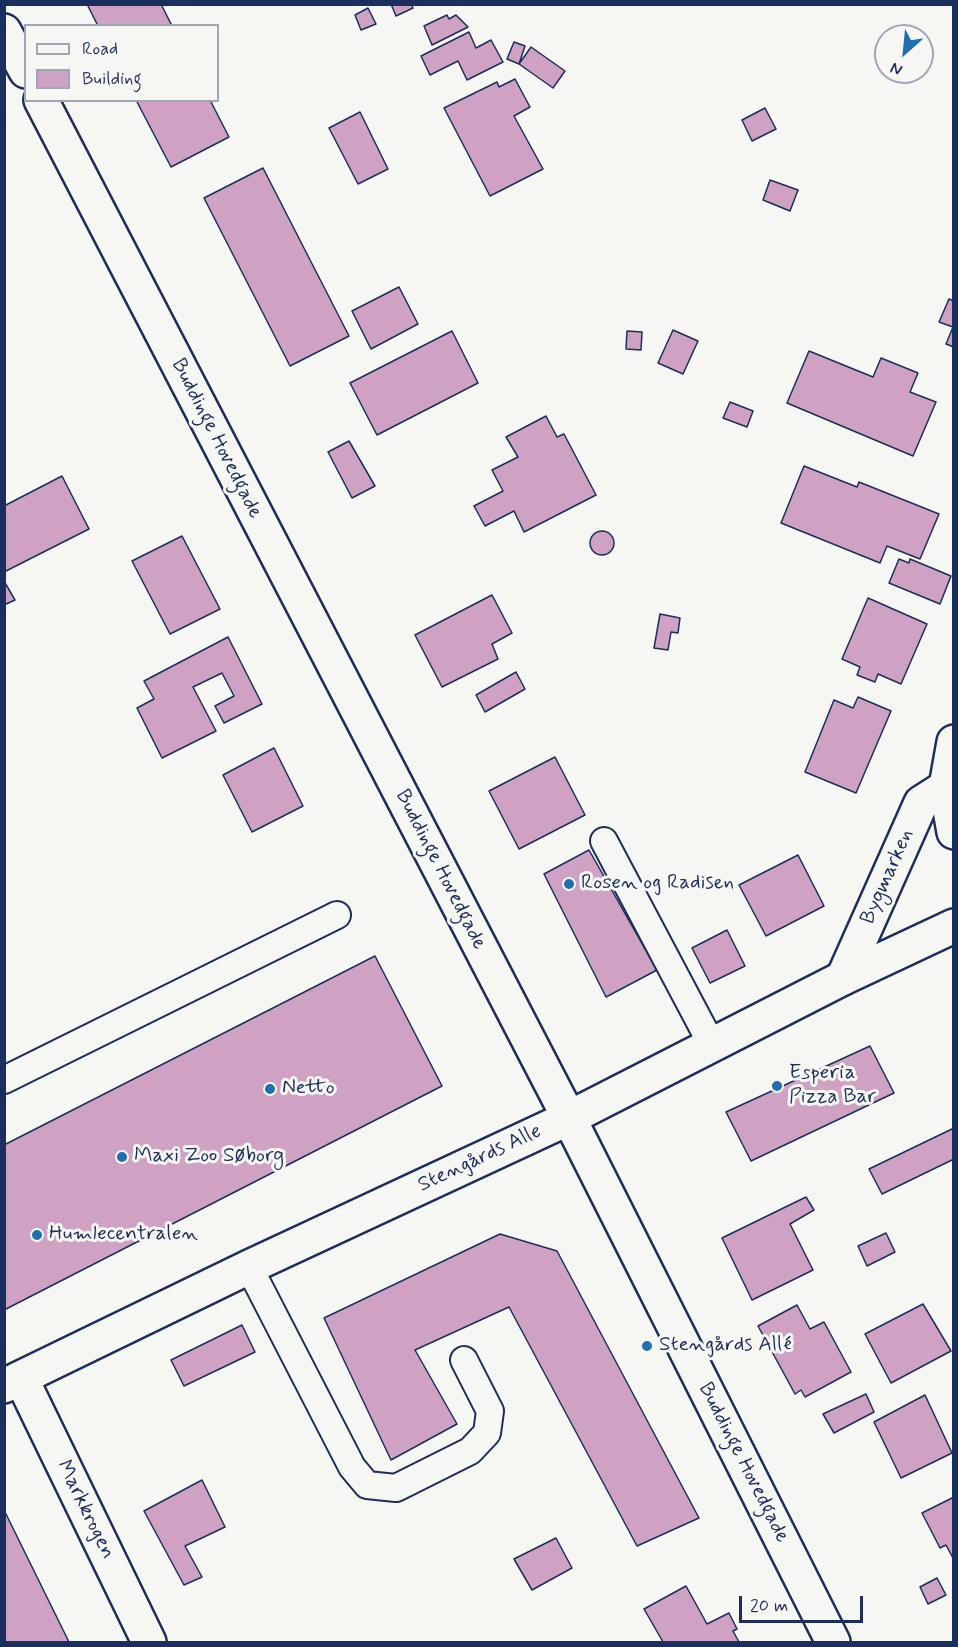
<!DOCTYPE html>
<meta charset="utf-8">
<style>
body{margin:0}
#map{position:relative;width:958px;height:1647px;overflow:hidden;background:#f6f6f2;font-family:Mynerve,sans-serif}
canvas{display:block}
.frame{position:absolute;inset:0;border:6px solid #1b2f5e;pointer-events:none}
.legend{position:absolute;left:24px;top:24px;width:195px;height:78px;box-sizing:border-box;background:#f6f6f2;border:2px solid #9ea6b7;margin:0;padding:8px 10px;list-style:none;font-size:18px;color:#1b2f5e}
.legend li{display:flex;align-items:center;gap:12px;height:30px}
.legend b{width:30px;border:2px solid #9ea6b7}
.north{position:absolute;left:874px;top:24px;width:60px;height:60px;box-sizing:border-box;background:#f6f6f2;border:2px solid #9ea6b7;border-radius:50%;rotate:207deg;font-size:16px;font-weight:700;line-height:24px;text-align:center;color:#1b2f5e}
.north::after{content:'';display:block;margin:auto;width:21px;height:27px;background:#1f6fb2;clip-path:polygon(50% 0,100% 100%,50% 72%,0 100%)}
.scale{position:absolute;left:739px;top:1596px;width:124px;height:27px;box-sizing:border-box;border:3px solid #1b2f5e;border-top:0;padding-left:8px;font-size:18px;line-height:21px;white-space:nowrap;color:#1b2f5e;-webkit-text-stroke:4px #f6f6f2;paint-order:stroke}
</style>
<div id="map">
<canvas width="958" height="1647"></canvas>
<div class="frame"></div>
<ul class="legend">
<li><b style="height:8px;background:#f6f6f2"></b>Road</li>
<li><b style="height:16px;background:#cfa1c2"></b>Building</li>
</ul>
<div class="north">N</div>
<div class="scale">20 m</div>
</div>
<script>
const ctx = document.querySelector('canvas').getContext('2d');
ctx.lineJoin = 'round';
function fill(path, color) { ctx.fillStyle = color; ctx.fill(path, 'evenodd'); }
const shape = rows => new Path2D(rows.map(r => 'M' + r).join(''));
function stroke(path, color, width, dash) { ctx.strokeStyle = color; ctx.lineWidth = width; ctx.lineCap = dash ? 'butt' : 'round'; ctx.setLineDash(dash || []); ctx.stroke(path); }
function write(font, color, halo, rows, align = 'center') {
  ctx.font = font + ' Mynerve,sans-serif'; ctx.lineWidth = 6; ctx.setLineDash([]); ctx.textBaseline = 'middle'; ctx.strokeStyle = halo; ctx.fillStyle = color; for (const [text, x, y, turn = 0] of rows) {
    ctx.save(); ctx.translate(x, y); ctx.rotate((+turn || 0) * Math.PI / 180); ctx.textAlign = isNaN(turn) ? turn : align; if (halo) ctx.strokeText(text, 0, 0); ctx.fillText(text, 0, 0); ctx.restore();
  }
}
const building = shape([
 [87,4,161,4,172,26,98,26,87,4],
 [391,4,411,4,413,8,396,16,391,4],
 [368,8,376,24,361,30,355,15,368,8],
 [447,15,449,19,456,15,468,27,432,45,424,26,447,15],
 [469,32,476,48,491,40,503,62,467,80,458,61,430,75,421,56,469,32],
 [514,42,525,46,519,64,507,59,514,42],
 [531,47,565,71,553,88,519,64,531,47],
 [515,79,530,107,514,116,543,169,490,196,444,108,497,82,499,87,515,79],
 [136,100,210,100,229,137,171,167,136,100],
 [765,108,776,129,752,141,742,120,765,108],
 [360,112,388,169,358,184,329,128,360,112],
 [263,168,349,336,290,366,204,198,263,168],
 [770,180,798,190,790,211,763,200,770,180],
 [399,287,418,324,371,349,352,311,399,287],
 [949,299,954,301,954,347,946,344,953,327,939,322,949,299],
 [673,330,698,341,683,374,658,363,673,330],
 [452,331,478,383,377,435,350,383,452,331],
 [627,331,642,332,641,350,626,349,627,331],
 [809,351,873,377,881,358,918,373,910,392,936,402,913,456,787,403,809,351],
 [730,402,753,411,747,427,723,418,730,402],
 [546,416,557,437,564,434,596,495,524,532,514,511,485,526,474,506,503,491,492,470,518,457,506,437,546,416],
 [349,441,375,486,352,498,328,452,349,441],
 [804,466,857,487,859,482,939,514,920,559,887,546,880,563,781,523,804,466],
 [62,476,89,529,4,572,4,506,62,476],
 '590 543a12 12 0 1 1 24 0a12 12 0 1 1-24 0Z',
 [182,536,220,609,170,634,132,561,182,536],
 [899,559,909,563,910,559,951,576,940,604,889,583,899,559],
 [4,581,15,600,4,605,4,581],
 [492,595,512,633,492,644,498,659,442,687,415,635,492,595],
 [868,598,927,624,901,684,878,674,875,682,857,675,860,667,842,659,868,598],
 [660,614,680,618,678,633,671,632,668,650,654,648,660,614],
 [228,637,262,704,224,723,215,706,234,696,222,673,193,687,216,731,162,758,137,708,154,699,144,681,228,637],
 [516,672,525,689,485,712,476,695,516,672],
 [858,697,891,711,856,793,805,772,834,700,853,708,858,697],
 [274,748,303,806,252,832,223,775,274,748],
 [555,757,585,815,519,849,489,791,555,757],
 [589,850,657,970,606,997,544,874,589,850],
 [798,855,824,906,766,936,739,885,798,855],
 [727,930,745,966,710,983,692,948,727,930],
 [375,956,442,1086,4,1310,4,1145,375,956],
 [870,1046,894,1093,751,1161,726,1112,870,1046],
 [954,1128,954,1159,882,1194,869,1169,954,1128],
 [806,1197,814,1210,790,1224,813,1270,752,1300,722,1238,806,1197],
 [886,1233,895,1252,867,1266,858,1246,886,1233],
 [500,1234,557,1251,699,1518,637,1546,509,1307,415,1350,457,1424,391,1460,324,1318,500,1234],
 [923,1304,951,1351,891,1383,865,1334,923,1304],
 [797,1305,810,1329,824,1322,851,1372,805,1397,801,1390,795,1394,758,1326,797,1305],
 [242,1325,255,1352,184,1386,171,1360,242,1325],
 [866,1394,874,1412,834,1433,823,1414,866,1394],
 [925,1395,952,1453,901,1478,874,1422,925,1395],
 [202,1480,225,1527,185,1546,202,1577,184,1585,144,1511,202,1480],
 [954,1497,954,1560,946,1545,940,1548,922,1513,954,1497],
 [4,1510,69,1642,4,1642,4,1510],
 [556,1538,572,1568,532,1590,514,1559,556,1538],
 [937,1578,946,1595,928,1604,920,1587,937,1578],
 [686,1586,707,1624,729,1613,737,1629,733,1631,739,1642,663,1642,644,1609,686,1586]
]);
fill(building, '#cfa1c2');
stroke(building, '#1b2f5e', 1.5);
const lane = shape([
 [604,841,712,1045],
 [4,1080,337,915],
 [249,1267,352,1467,367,1485,396,1488,470,1451,487,1433,490,1411,464,1360]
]);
const street = shape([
 [954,742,946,787,954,832],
 [843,978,921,803,946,787],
 [21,1378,149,1642]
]);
const secondary = shape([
 [4,31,26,71],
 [41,100,569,1118,833,1642],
 [4,1386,249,1267,569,1118,843,978,954,926]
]);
stroke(lane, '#1b2f5e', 30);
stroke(street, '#1b2f5e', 38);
stroke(secondary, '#1b2f5e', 38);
stroke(lane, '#f6f6f2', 26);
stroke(street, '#f6f6f2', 33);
stroke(secondary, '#f6f6f2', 33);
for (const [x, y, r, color] of [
 [569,884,6,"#1f6fb2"],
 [777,1086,6,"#1f6fb2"],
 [270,1089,6,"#1f6fb2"],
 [122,1157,6,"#1f6fb2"],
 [37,1235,6,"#1f6fb2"],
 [647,1346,6,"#1f6fb2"]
]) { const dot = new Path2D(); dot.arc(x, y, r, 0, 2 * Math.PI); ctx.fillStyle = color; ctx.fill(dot); stroke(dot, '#f6f6f2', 2); }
write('21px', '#1b2f5e', '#f6f6f2', [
 ["Buddinge Hovedgade",216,439,63],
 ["Buddinge Hovedgade",440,870,63],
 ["Bygmarken",888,877,-66],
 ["Stengårds Alle",480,1159,-25],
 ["Buddinge Hovedgade",743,1463,63],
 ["Markkrogen",85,1510,64]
]);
write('21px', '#1b2f5e', '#f6f6f2', [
 ["Rosen og Radisen",581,884],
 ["Esperia",789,1074],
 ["Pizza Bar",789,1098],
 ["Netto",282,1089],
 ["Maxi Zoo Søborg",134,1157],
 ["Humlecentralen",49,1235],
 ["Stengårds Allé",659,1346]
], 'left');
</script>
